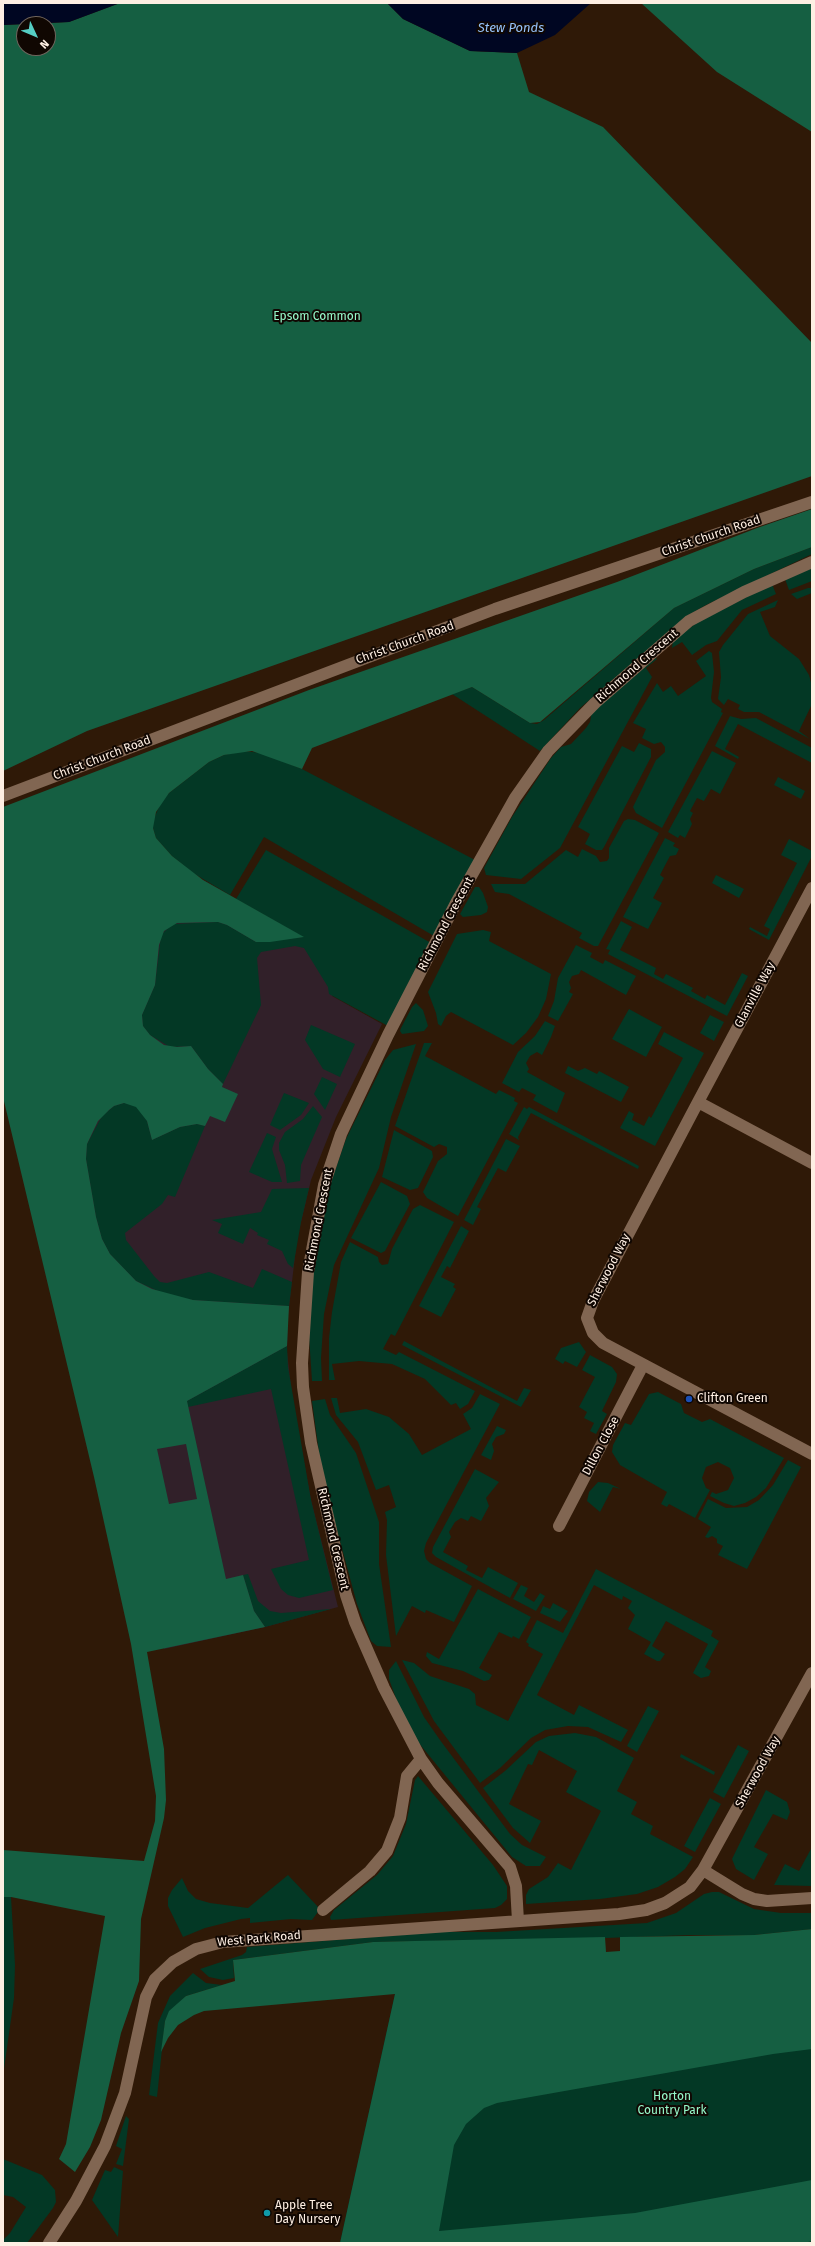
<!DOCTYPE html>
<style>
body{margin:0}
#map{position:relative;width:815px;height:2246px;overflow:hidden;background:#2f1907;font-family:"Fira Sans",sans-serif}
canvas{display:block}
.frame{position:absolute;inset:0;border:4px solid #feefe3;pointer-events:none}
.north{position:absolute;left:16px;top:16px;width:40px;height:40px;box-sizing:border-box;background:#100702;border:1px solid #6f645c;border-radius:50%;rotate:134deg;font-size:11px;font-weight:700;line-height:16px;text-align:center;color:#feefe3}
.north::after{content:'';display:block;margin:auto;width:14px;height:18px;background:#55cec4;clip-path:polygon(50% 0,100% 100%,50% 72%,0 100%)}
</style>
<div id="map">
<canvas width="815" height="2246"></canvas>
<div class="frame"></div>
<div class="north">N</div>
</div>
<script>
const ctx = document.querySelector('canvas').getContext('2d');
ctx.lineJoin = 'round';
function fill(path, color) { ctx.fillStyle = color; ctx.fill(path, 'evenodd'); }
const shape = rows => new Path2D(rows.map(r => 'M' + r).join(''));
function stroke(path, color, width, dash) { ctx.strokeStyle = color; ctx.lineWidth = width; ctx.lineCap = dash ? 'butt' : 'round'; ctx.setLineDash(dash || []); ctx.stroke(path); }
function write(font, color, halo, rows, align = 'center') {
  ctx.font = font + ' "Fira Sans",sans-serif'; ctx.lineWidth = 4; ctx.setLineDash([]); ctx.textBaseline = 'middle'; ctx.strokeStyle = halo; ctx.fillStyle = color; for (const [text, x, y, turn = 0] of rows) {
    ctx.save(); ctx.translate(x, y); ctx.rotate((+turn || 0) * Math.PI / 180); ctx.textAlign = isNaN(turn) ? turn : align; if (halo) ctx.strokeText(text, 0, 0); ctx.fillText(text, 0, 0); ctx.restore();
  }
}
fill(shape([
 [203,880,334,956,332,996,382,1024,336,1117,311,1180,297,1239,288,1316,287,1352,292,1396,311,1500,338,1607,265,1627,164,1649,3,917]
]), '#312029');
fill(shape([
 [812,547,812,554,706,605,687,616,580,708,540,751,452,694,472,687,530,723,537,724,544,720,674,608,754,569],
 [812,567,812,581,789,590,785,579],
 [772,584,776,594,742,610,717,641,706,645,692,655,682,642,672,648,673,640,698,622],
 [808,588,812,588,812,593,797,599,791,594],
 [778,600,775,607,760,612,770,636,799,659,809,675,812,686,812,704,799,731,810,739,759,712,744,712,738,709,740,705,728,699,724,705,718,699,721,677,719,652,723,645,748,614],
 [709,651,712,653,714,672,711,698,712,702,722,709,721,712,723,713,662,828,636,813,633,807,656,760,665,752,665,747,661,742,654,744,642,738,646,729,633,723,657,683,663,692,671,686,678,696,706,676,696,661],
 [656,658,657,659,646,668,652,677,560,848,521,879,486,875,484,868,512,817,551,758,561,747,571,744,586,728,590,722,592,711],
 [730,716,741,719,756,718,812,748,812,763,738,724,725,749,739,757,738,759,715,746],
 [639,743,651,749,651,757,604,847,602,850,596,850,585,844,590,834,578,827,622,746,634,752],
 [242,751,262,753,302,769,475,860,434,936,264,837,230,895,193,873,172,856,156,838,153,828,153,821,161,802,169,793,209,762,224,755],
 [712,751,736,763,720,794,711,789,704,801,697,798,690,811,693,813,690,819,692,824,685,838,680,835,678,838,668,832],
 [778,777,805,791,801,799,774,785],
 [628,819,635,820,659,833,598,946,594,946,579,938,582,933,509,894,495,892,491,884,525,884,566,850,578,857,582,849,596,856,600,862,607,861,609,858,609,848,624,821],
 [665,838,675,843,673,846,679,849,676,855,670,856,660,875,664,878,653,898,662,903,648,929,623,917],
 [789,839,812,851,812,856,769,940,749,929,750,927,767,936,770,929,764,926,765,924,797,863,781,855],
 [266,850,431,943,388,1026,329,994,328,987,304,948,295,946,261,952,257,958,261,1005,223,1084,208,1069,191,1046,170,1047,150,1035,143,1026,142,1015,155,985,161,935,172,924,218,922,227,925,256,942,303,937,236,899],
 [716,875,744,889,739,898,712,883],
 [475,887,479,887,483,893,488,907,487,912,481,915,463,917,460,914],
 [621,921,632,927,620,950,656,968,654,974,663,979,666,974,693,988,691,991,705,999,707,995,725,1005,742,973,748,976,727,1016,608,954,610,950,606,949],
 [483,930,491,932,489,941,551,974,546,999,538,1017,526,1033,513,1045,451,1012,446,1016,441,1026,438,1024,436,1013,428,992,457,934],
 [576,945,592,953,590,957,603,964,605,960,636,976,626,995,581,970,579,974,572,976,569,982,571,988,569,992,573,994,558,1021,548,1016,554,1001,558,978],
 [416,1003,423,1010,428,1026,424,1031,402,1034,400,1031,401,1028,412,1007],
 [629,1009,662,1027,646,1057,612,1039],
 [710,1015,724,1022,714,1041,700,1033],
 [545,1021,555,1026,551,1037,542,1055,537,1052,530,1056,526,1063,529,1069,527,1072,565,1093,557,1113,533,1100,536,1095,522,1088,519,1092,502,1083,518,1052,535,1036],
 [311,1025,355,1044,340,1077,323,1069,305,1040],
 [664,1032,704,1053,655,1146,620,1128,629,1111,634,1114,632,1120,644,1126,649,1116,651,1118,683,1058,658,1044],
 [424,1043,432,1043,425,1056,496,1094,499,1090,515,1098,514,1101,518,1103,458,1216,427,1198,423,1192,438,1161,447,1154,447,1147,439,1144,434,1147,395,1126],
 [416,1044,391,1117,379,1168,334,1265,324,1314,321,1358,322,1381,312,1381,309,1336,313,1273,330,1185,346,1139,385,1060,393,1050],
 [568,1066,578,1071,585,1068,597,1074,599,1071,629,1087,621,1102,565,1073],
 [322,1077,337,1084,325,1110,314,1094],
 [284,1093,309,1103,301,1115,280,1130,270,1125],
 [124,1103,133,1104,141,1110,147,1121,152,1140,180,1127,197,1124,205,1126,175,1197,168,1195,162,1204,125,1233,126,1240,154,1276,160,1282,167,1283,209,1272,253,1288,262,1269,292,1282,289,1306,193,1300,169,1296,136,1281,110,1254,102,1239,96,1217,86,1159,87,1144,102,1116,114,1106],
 [313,1106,322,1117,301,1165,300,1181,287,1183,285,1165,279,1150,279,1143,285,1132,303,1119],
 [524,1107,527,1109,529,1107,639,1166,638,1169,531,1113,518,1137,519,1140,509,1134],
 [394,1130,432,1151,433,1157,418,1188,410,1190,382,1177],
 [267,1133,276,1137,272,1149,282,1182,272,1182,249,1172],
 [506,1139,520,1146,506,1172,498,1168,477,1207,481,1209,473,1225,464,1220],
 [381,1182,407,1196,410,1204,385,1251,381,1253,351,1238],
 [309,1188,301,1222,293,1268,288,1264,282,1251,267,1244,269,1240,257,1235,258,1233,250,1228,243,1244,218,1233,222,1224,212,1220,261,1212,272,1189],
 [420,1205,454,1222,395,1336,391,1334,383,1349,396,1355,399,1352,475,1391,468,1404,460,1409,456,1403,451,1405,425,1379,392,1364,359,1361,332,1364,335,1380,329,1380,329,1338,332,1312,341,1262,350,1242,378,1257,379,1262,382,1265,388,1264,392,1249,413,1209],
 [461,1226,469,1231,450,1268,447,1266,441,1277,455,1284,453,1287,456,1289,441,1317,419,1306],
 [404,1341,517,1401,524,1388,531,1390,521,1407,402,1345],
 [579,1342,586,1352,577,1367,565,1361,563,1364,555,1359,561,1348],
 [287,1346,288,1367,311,1500,333,1590,299,1598,288,1595,281,1589,271,1569,309,1560,271,1389,188,1407,187,1401],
 [590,1355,612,1367,617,1374,616,1382,602,1411,607,1414,596,1434,590,1431,594,1423,584,1418,587,1412,579,1407,595,1377,582,1370],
 [658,1392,681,1404,684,1413,702,1422,710,1419,784,1458,766,1488,756,1497,745,1503,734,1506,724,1503,710,1496,712,1492,716,1494,728,1490,734,1478,730,1468,718,1462,706,1467,702,1478,706,1488,710,1490,695,1518,669,1504,667,1507,661,1504,667,1492,620,1465,612,1452,613,1445,625,1423,631,1425,649,1394],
 [480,1394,500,1404,426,1543,424,1551,426,1559,430,1563,472,1586,454,1622,426,1610,425,1613,412,1606,396,1636,386,1555,387,1520,385,1512,396,1507,389,1485,376,1490,358,1442,336,1415,331,1398,337,1398,340,1413,366,1409,389,1417,409,1434,422,1455,471,1429,463,1414,472,1408],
 [325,1399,330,1415,356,1453,379,1522,379,1564,391,1647,377,1646,371,1641,357,1604,334,1519,320,1460,312,1401],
 [497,1426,506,1430,504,1434,496,1437,492,1444,494,1451,491,1460,481,1455],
 [788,1460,801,1467,747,1569,718,1555,723,1546,717,1543,717,1539,712,1536,708,1538,705,1537,711,1527,698,1519,708,1499,726,1508,747,1507,759,1500,773,1485],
 [475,1469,499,1482,486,1498,489,1506,481,1521,471,1516,468,1521,461,1518,455,1522,449,1532,451,1537,443,1552,468,1566,466,1570,482,1578,488,1567,518,1583,510,1598,436,1557,432,1553,433,1547],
 [598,1482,608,1483,621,1489,613,1487,600,1512,587,1501,589,1492],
 [596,1569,713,1631,711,1636,719,1641,705,1667,711,1671,709,1676,701,1678,693,1673,708,1644,666,1621,652,1646,665,1654,660,1661,657,1661,644,1654,651,1642,628,1629,635,1615,628,1608,632,1601,623,1596,622,1600,594,1585,537,1695,574,1715,579,1705,628,1730,621,1742,588,1727,568,1726,545,1730,531,1738,500,1768,480,1783,434,1721,402,1660,414,1663,430,1676,469,1689,475,1694,476,1705,508,1721,543,1654,528,1646,529,1644,526,1642,537,1620,563,1633],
 [248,1574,258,1601,270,1611,281,1613,331,1609,265,1627,254,1611,243,1575],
 [521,1585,528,1588,524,1596,534,1602,540,1593,545,1596,536,1611,513,1599],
 [478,1589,531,1617,519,1639,513,1636,512,1638,499,1632,479,1668,492,1675,489,1680,484,1681,463,1671,432,1663,426,1656,427,1652,439,1659],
 [553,1603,568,1611,560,1622,540,1613,543,1606,550,1609],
 [396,1661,424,1717,440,1740,510,1834,522,1845,546,1857,540,1866,526,1866,512,1857,418,1742,398,1704,389,1679,389,1670],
 [648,1706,659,1711,637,1752,627,1746],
 [575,1733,596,1737,634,1758,617,1791,637,1802,631,1814,653,1826,650,1834,693,1857,685,1869,675,1877,658,1887,637,1894,600,1899,526,1904,526,1895,529,1889,548,1877,558,1863,571,1870,601,1811,566,1792,577,1771,539,1750,532,1765,528,1764,509,1804,541,1821,530,1843,513,1828,483,1788,505,1771,536,1742,549,1736],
 [738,1745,749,1751,724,1798,713,1792],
 [681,1754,715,1772,714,1775,680,1757],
 [418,1776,493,1865,507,1886,507,1899,501,1905,495,1908,331,1920,330,1917,334,1910,377,1875,393,1856,406,1824,415,1780],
 [766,1790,787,1802,790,1812,787,1820,773,1814,754,1847,768,1854,754,1880,736,1869,732,1859],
 [710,1798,721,1804,695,1852,684,1846],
 [812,1847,812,1886,774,1885,785,1864,799,1871],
 [288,1875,320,1909,312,1920,291,1919,250,1923,250,1918,241,1919,205,1928,183,1937,168,1906,168,1898,172,1890,182,1878,188,1891,196,1899,210,1903,248,1908],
 [712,1892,719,1892,754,1909,781,1913,812,1913,812,1929,754,1935,691,1935,605,1938,373,1942,233,1960,234,1978,223,1980,209,1977,200,1969,242,1955,246,1952,247,1947,436,1932,496,1932,647,1923,676,1913,704,1894],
 [3,1897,11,1897,15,1965,14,1998,4,2069],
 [812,1955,812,2243,340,2243,395,1994],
 [193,1973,206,1983,222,1985,186,1996,165,2021,157,2097,149,2095,158,2023,170,1996],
 [126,2116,129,2119,123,2166,116,2164,122,2149,116,2146],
 [3,2159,42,2175,55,2190,56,2202,53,2208,27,2243,3,2243,3,2240,10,2233,26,2207,13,2197,3,2195],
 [114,2167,123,2171,118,2237,92,2200,105,2170,111,2172]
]), '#033825');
fill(shape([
 [120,3,387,3,403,19,470,51,517,53,529,92,603,127,812,343,812,476,87,731,3,771,3,25,69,22],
 [24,24,48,24,48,48,24,48],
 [641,3,812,3,812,132,717,72],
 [812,509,812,547,754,569,674,608,540,722,530,723,472,687,312,748,302,769,252,751,224,755,209,762,169,793,156,812,153,828,156,838,172,856,203,880,304,937,270,942,256,942,227,925,218,922,177,923,164,931,159,945,155,985,142,1015,143,1026,150,1035,164,1045,177,1047,191,1046,208,1069,223,1084,222,1087,238,1094,225,1122,210,1116,205,1126,197,1124,180,1127,152,1140,147,1121,136,1107,124,1103,114,1106,109,1110,98,1121,87,1144,86,1159,96,1217,102,1239,110,1254,136,1281,152,1289,193,1300,289,1306,287,1346,187,1401,226,1579,243,1575,254,1611,265,1627,147,1652,164,1749,166,1800,164,1818,141,1919,139,1981,121,2033,101,2120,90,2147,75,2172,59,2159,66,2144,105,1916,11,1897,3,1897,3,1850,144,1861,155,1821,156,1796,131,1644,94,1477,3,1097,3,807,309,690,617,582,757,528],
 [186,1444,197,1499,169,1504,157,1449],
 [812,1929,812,2049,773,2054,497,2103,484,2108,466,2124,454,2145,439,2231,635,2213,812,2180,812,2241,804,2243,340,2243,395,1994,204,2011,194,2015,178,2025,168,2038,161,2052,165,2021,169,2011,186,1996,235,1981,233,1960,373,1942,414,1941,605,1937,606,1952,620,1951,620,1937,754,1935]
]), '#155f42');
fill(shape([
 [3,3,120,3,69,22,3,25],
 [387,3,591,3,555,35,517,53,470,51,403,19]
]), '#000622');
stroke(shape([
 [698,1102,812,888],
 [812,1163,698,1102,593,1301,587,1318,593,1333,603,1343,812,1454],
 [559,1526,643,1365],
 [703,1870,742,1894,754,1899,767,1901,812,1898],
 [323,1910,370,1871,387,1851,400,1818,407,1776,421,1759],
 [518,1921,516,1886,510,1867,438,1783,421,1759,384,1688,355,1622,346,1595,311,1443,303,1387,302,1363,308,1272,324,1185,341,1134,388,1035,456,903,515,798,548,751,595,703,689,621,744,592,812,562],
 [49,2243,76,2201,105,2146,125,2093,146,1997,155,1979,173,1962,196,1949,223,1942,619,1914,646,1910,665,1903,690,1887,703,1870,812,1673]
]), '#816652', 12);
stroke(shape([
 [3,796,495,609,812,502]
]), '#816652', 12);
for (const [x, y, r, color] of [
 [689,1399,4,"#1a4fb4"],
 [267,2213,4,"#0f9aa8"]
]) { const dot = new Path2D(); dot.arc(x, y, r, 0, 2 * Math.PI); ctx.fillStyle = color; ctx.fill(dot); stroke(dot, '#100702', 1.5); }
write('12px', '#96f9ca', '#100702', [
 ["Epsom Common",317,317],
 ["Horton",672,2097],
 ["Country Park",672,2111]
]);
write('12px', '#feefe3', '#100702', [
 ["Christ Church Road",711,536,-19],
 ["Christ Church Road",405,643,-20],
 ["Richmond Crescent",637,666,-41],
 ["Christ Church Road",102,758,-21],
 ["Richmond Crescent",446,924,-62],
 ["Glanville Way",755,995,-62],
 ["Richmond Crescent",319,1220,-79],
 ["Sherwood Way",609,1270,-63],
 ["Dillon Close",601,1446,-62],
 ["Richmond Crescent",333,1539,77],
 ["Sherwood Way",758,1772,-61],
 ["West Park Road",259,1939,-5]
]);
write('12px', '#feefe3', '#100702', [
 ["Clifton Green",697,1399],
 ["Apple Tree",275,2206],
 ["Day Nursery",275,2220]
], 'left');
write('italic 13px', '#96c2fa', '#100702', [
 ["Stew Ponds",511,28]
]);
</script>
